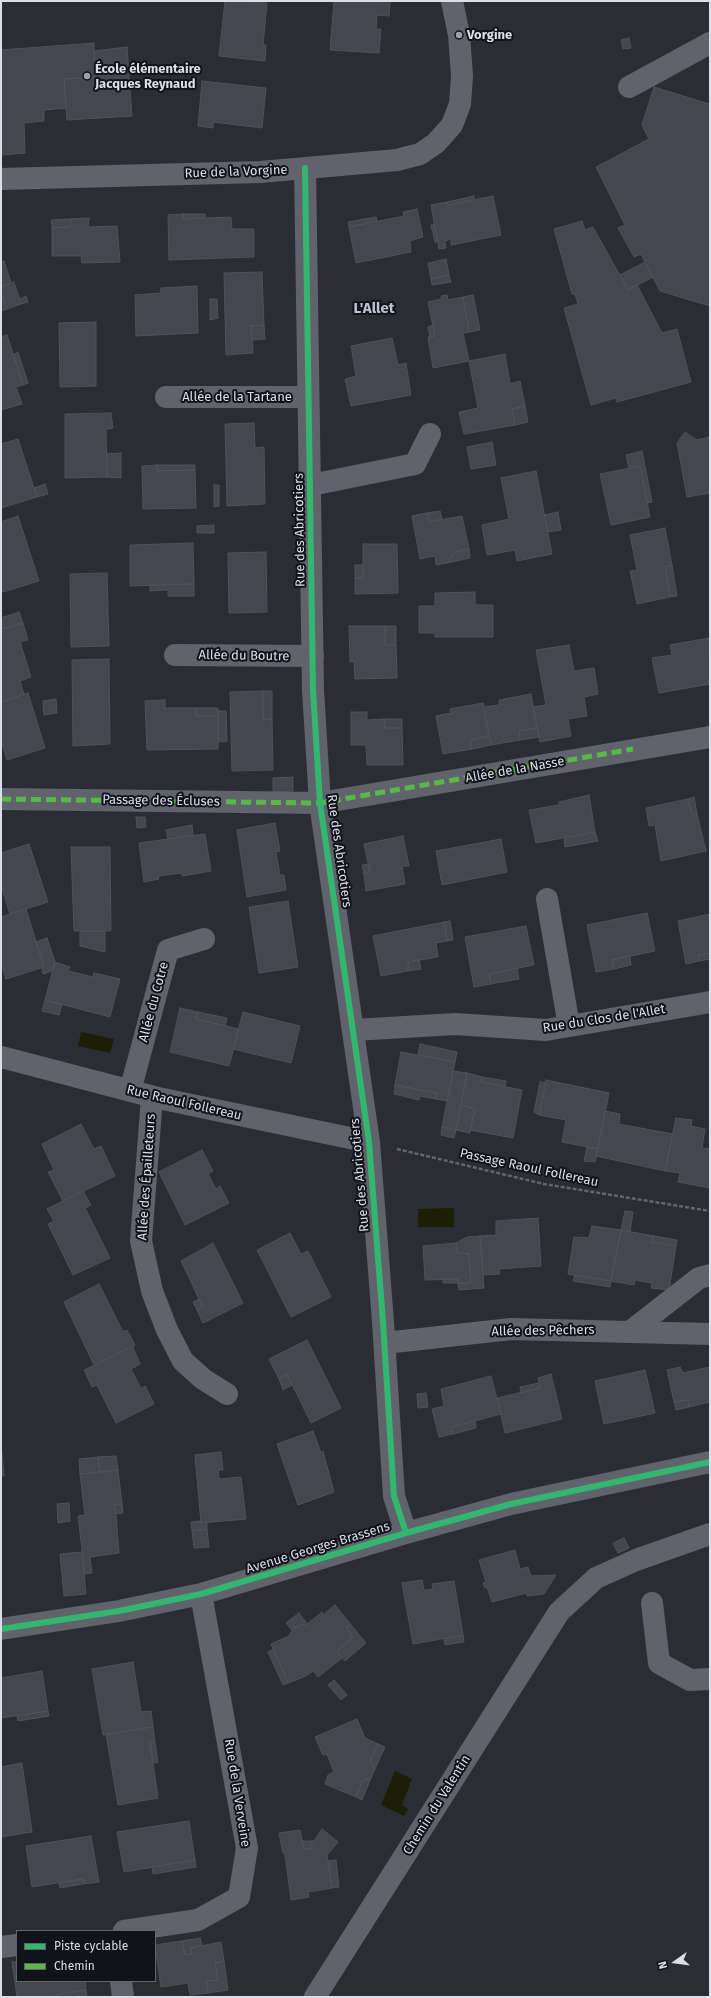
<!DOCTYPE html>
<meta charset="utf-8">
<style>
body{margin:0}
#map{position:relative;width:711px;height:1998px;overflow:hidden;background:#2b2d35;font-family:"Fira Sans",sans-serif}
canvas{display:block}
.frame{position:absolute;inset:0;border:2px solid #dbdde8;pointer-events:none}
.legend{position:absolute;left:16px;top:1930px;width:140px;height:52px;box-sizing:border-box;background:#12131a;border:1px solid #62646c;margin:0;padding:5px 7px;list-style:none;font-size:12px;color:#dbdde8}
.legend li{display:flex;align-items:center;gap:8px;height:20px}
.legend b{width:20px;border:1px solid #62646c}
.north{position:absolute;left:655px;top:1942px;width:40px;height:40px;-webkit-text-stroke:3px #12131a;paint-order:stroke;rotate:256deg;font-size:11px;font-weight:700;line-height:16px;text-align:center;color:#dbdde8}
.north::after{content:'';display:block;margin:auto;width:14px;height:18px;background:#dbdde8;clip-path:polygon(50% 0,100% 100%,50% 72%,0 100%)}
</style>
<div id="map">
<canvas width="711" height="1998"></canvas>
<div class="frame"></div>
<ul class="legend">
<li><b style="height:5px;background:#33b770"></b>Piste cyclable</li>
<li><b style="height:5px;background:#58b947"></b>Chemin</li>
</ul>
<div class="north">N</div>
</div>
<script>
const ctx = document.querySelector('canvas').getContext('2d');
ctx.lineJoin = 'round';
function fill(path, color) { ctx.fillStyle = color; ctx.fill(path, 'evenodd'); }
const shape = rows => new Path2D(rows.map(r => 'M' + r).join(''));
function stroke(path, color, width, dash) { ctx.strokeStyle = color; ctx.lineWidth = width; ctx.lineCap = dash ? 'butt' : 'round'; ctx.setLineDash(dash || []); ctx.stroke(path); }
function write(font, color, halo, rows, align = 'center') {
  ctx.font = font + ' "Fira Sans",sans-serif'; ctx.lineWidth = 4; ctx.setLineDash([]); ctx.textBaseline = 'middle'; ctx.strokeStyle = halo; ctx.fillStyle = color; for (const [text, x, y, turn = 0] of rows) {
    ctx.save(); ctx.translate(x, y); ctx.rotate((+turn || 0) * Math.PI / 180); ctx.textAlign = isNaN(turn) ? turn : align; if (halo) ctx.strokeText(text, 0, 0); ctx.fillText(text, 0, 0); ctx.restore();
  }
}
fill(shape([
 [81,1032,114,1039,110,1053,78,1046],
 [454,1208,454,1227,418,1227,418,1209],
 [395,1771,412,1779,402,1805,408,1809,404,1816,381,1805]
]), '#1c1e05');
const building = shape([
 [225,1,267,3,263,45,266,45,265,61,219,56,225,1],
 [334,1,390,1,389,16,377,15,376,29,381,29,379,53,330,50,334,1],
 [629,38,631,48,623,49,621,40,629,38],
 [94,43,95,77,64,79,66,108,44,110,44,121,24,123,25,153,1,155,1,50,94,43],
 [127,47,132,116,67,120,64,79,95,77,94,51,127,47],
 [202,81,266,88,262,128,213,122,213,128,198,126,202,81],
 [654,87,709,104,710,101,710,306,660,291,641,254,634,257,618,228,625,225,596,167,649,139,642,125,654,87],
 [474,196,474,200,448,205,447,202,474,196],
 [493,196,501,235,451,245,451,239,445,241,446,248,439,249,431,205,447,202,448,205,493,196],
 [417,209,423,237,410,241,411,252,356,263,349,227,404,216,403,212,417,209],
 [183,214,183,219,231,217,232,229,254,229,254,257,169,260,168,215,183,214],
 [183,214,205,214,206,217,183,219,183,214],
 [376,217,377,221,349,227,348,222,376,217],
 [89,218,88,227,117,226,120,262,82,263,81,256,52,256,52,228,70,227,71,219,89,218],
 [71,219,70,227,52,228,51,220,71,219],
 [582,221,585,230,593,227,628,290,637,285,662,333,677,329,691,382,617,402,616,398,591,405,564,308,578,304,575,294,572,294,554,229,582,221],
 [434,224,438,242,435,242,431,225,434,224],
 [446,259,449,275,431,279,428,263,446,259],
 [4,261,11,283,1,287,1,262,4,261],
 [645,262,653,277,628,290,620,275,645,262],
 [262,272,264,325,251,326,253,353,226,355,224,273,262,272],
 [449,275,451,282,432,285,431,279,449,275],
 [14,282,21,304,7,309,1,293,1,287,14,282],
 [197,286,198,333,136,336,135,295,161,293,161,288,197,286],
 [1,293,7,309,1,311,1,293],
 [447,295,448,300,463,297,469,332,463,333,469,361,433,368,428,337,435,336,428,302,442,299,441,296,447,295],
 [473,295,480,330,469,332,463,297,473,295],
 [26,296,28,302,21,304,20,299,26,296],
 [210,299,217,299,218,318,210,320,210,299],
 [96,322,96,386,60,387,59,323,96,322],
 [264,325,265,339,252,340,251,326,264,325],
 [433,325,435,336,430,337,428,327,433,325],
 [7,335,23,385,16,387,22,404,1,410,1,337,7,335],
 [392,338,398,365,406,363,411,395,351,406,345,379,356,376,351,346,392,338],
 [18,352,28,383,23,385,13,355,18,352],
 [505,354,510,384,520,381,525,406,512,409,515,425,464,434,459,412,478,408,469,361,505,354],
 [525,406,528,422,515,425,512,409,525,406],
 [111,413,113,428,106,429,107,477,65,478,65,414,111,413],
 [254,423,255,448,264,447,265,504,227,506,225,424,254,423],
 [685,432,697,440,710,437,710,493,687,497,677,443,685,432],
 [18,439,37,497,1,508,1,444,18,439],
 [492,442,496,465,471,469,467,447,492,442],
 [642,451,652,502,647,503,640,466,629,468,626,455,642,451],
 [121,453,121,478,107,477,107,454,121,453],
 [157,465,157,471,195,470,196,508,143,509,142,466,157,465],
 [157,465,195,465,195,470,157,471,157,465],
 [640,466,650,517,611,525,600,474,640,466],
 [536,471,552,554,517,561,515,550,487,555,482,525,509,519,501,478,536,471],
 [45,484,48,494,37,497,34,488,45,484],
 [214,485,219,485,219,506,214,507,214,485],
 [440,511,442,519,429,522,427,513,440,511],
 [558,512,561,530,548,532,544,515,558,512],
 [427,513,429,522,462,516,469,549,455,552,447,563,436,565,435,556,420,559,412,516,427,513],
 [18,516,39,581,3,592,1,586,1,522,18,516],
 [214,525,214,533,197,533,197,526,214,525],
 [665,528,672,565,665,567,670,597,637,604,630,571,637,570,630,535,665,528],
 [193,543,194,584,130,586,130,545,193,543],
 [363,544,397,544,398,593,355,594,355,578,363,578,363,544],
 [469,549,470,558,447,563,455,552,469,549],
 [266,552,267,612,229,613,228,553,266,552],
 [355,565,363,565,363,578,355,578,355,565],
 [672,565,677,596,670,597,665,567,672,565],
 [107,573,109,646,71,647,70,574,107,573],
 [194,584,194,596,168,596,168,590,150,591,150,585,194,584],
 [475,592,475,605,493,605,493,637,435,637,435,633,419,633,419,606,435,606,435,593,475,592],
 [19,612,23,623,3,629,1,618,19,612],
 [1,623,3,629,23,623,28,640,20,642,31,677,20,681,24,694,1,702,1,623],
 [349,626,385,626,385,645,396,645,397,678,355,679,354,662,350,662,349,626],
 [385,626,396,626,396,645,385,645,385,626],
 [709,638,710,684,659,693,652,658,672,655,670,645,709,638],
 [569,645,574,671,594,668,598,694,584,697,587,716,568,719,571,736,540,742,533,707,546,705,536,650,569,645],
 [109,659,110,744,73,746,72,660,109,659],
 [263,691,272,691,272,719,263,719,263,691],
 [263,691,263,719,272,719,273,770,232,771,230,692,263,691],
 [28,693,45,748,7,760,1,740,1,702,28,693],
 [531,694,537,728,519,731,520,740,491,745,484,707,499,705,499,700,531,694],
 [56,699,57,713,44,715,43,701,56,699],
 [165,700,165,708,196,708,197,716,218,716,218,749,147,750,145,701,165,700],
 [483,703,489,736,470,740,472,749,443,754,436,716,451,713,450,709,483,703],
 [196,708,218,708,218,716,197,716,196,708],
 [218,711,226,711,227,741,218,742,218,711],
 [351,712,367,712,367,720,384,719,385,728,402,728,403,765,367,765,366,745,351,745,351,712],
 [384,719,402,719,402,728,385,728,384,719],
 [537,728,539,737,520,740,519,731,537,728],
 [489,736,491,745,472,749,470,740,489,736],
 [293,777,293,791,273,792,273,778,293,777],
 [589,795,595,832,536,843,529,810,559,805,559,802,589,795],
 [694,797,697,814,692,815,688,799,694,797],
 [688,799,692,815,697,814,706,851,661,861,655,825,649,826,646,808,688,799],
 [136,817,145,817,146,827,137,828,136,817],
 [275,823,280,851,276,852,280,875,284,875,286,890,247,897,237,830,275,823],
 [192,825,193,835,168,839,166,830,192,825],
 [595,832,598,841,565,847,564,838,595,832],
 [205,834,211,871,182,876,182,873,158,876,159,879,144,882,139,843,205,834],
 [403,836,409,866,402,866,405,884,366,891,364,874,370,872,364,844,403,836],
 [501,839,507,872,442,885,436,851,501,839],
 [29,844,48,902,10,914,1,886,1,853,29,844],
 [71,847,110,847,111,931,74,931,71,847],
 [369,864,370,872,364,874,362,865,369,864],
 [288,901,298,967,259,973,249,907,288,901],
 [26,909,44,967,6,979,1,963,1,917,26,909],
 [647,913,655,951,612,960,614,969,596,972,587,925,647,913],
 [710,914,710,953,698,955,699,961,686,964,678,921,710,914],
 [450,921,453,940,447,941,444,922,450,921],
 [444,922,447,941,436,943,438,957,408,962,408,971,381,976,373,936,444,922],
 [526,926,534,965,489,974,491,984,474,987,465,937,526,926],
 [80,931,105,931,105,952,80,946,80,931],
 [47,938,55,962,52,971,43,974,42,968,44,967,36,942,47,938],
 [710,953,710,959,699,961,698,955,710,953],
 [630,956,631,965,614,969,612,960,630,956],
 [419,960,421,969,408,971,408,962,419,960],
 [55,962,70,967,68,971,93,977,94,973,120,979,110,1017,45,1000,55,962],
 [517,968,519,979,491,984,489,974,517,968],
 [45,1000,62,1004,59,1015,42,1011,45,1000],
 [180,1008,198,1012,196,1019,239,1029,229,1066,170,1052,180,1008],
 [198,1012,227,1018,225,1026,196,1019,198,1012],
 [243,1012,300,1026,291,1063,233,1049,243,1012],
 [420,1044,457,1052,455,1062,418,1055,420,1044],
 [401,1052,455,1062,447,1101,436,1099,437,1093,395,1085,401,1052],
 [453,1071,467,1073,456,1130,442,1127,453,1071],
 [467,1073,482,1077,481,1082,522,1090,513,1138,470,1130,475,1109,461,1105,467,1073],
 [482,1077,506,1081,505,1087,481,1082,482,1077],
 [546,1080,609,1093,598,1149,562,1142,566,1120,539,1115,546,1080],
 [540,1082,546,1083,539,1115,534,1112,540,1082],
 [395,1085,437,1093,436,1099,420,1096,419,1100,394,1094,395,1085],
 [461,1105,475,1109,470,1133,456,1130,461,1105],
 [605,1111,620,1114,619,1124,673,1134,665,1171,596,1156,605,1111],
 [676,1118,692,1120,691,1126,705,1129,702,1148,710,1149,710,1188,678,1182,680,1173,665,1171,676,1118],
 [81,1124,94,1149,101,1146,115,1176,63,1201,48,1172,54,1170,42,1144,81,1124],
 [442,1127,456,1130,454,1138,441,1135,442,1127],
 [587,1147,598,1149,595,1162,584,1161,587,1147],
 [202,1150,213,1171,208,1174,216,1189,220,1186,229,1203,185,1225,159,1172,202,1150],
 [83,1191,91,1205,85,1208,110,1258,73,1275,48,1224,54,1221,47,1209,83,1191],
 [625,1211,633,1212,630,1232,621,1230,625,1211],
 [538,1218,541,1266,499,1269,500,1274,483,1275,480,1236,496,1235,496,1221,538,1218],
 [592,1226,621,1230,611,1281,568,1274,574,1237,589,1238,592,1226],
 [621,1230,654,1236,652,1242,676,1246,669,1290,651,1288,652,1283,635,1280,634,1285,611,1281,621,1230],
 [290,1233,301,1254,308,1251,331,1297,291,1317,257,1250,290,1233],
 [480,1236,484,1288,459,1290,458,1283,471,1283,469,1254,457,1253,456,1243,467,1237,480,1236],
 [654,1236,677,1240,676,1246,652,1242,654,1236],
 [213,1243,243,1303,203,1323,197,1310,203,1307,181,1261,213,1243],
 [456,1243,457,1253,469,1254,471,1283,458,1283,458,1279,425,1280,423,1246,456,1243],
 [575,1275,611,1281,610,1287,573,1281,575,1275],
 [443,1279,458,1279,458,1283,443,1283,443,1279],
 [99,1284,123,1332,127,1330,135,1345,94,1365,64,1302,99,1284],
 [199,1299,203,1307,197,1310,193,1302,199,1299],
 [307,1340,341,1408,311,1423,287,1374,279,1379,269,1359,307,1340],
 [133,1347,140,1364,131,1369,141,1389,145,1386,154,1404,116,1423,97,1385,92,1387,84,1370,133,1347],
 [680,1367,683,1373,710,1367,710,1402,689,1407,688,1400,674,1402,667,1370,680,1367],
 [645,1370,655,1413,604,1424,595,1381,645,1370],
 [287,1374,292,1385,283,1390,279,1379,287,1374],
 [551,1374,562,1419,505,1433,497,1398,540,1388,538,1378,551,1374],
 [491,1376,501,1414,451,1427,453,1434,439,1437,432,1409,444,1406,441,1389,491,1376],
 [539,1383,540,1388,521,1393,520,1387,539,1383],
 [426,1393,428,1407,418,1408,417,1394,426,1393],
 [688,1400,689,1407,676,1410,674,1402,688,1400],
 [475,1421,476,1428,453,1434,451,1427,475,1421],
 [313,1431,321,1453,323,1451,334,1492,298,1505,277,1444,313,1431],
 [1,1443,4,1476,1,1476,1,1443],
 [221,1452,223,1470,218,1470,219,1479,241,1477,246,1519,201,1523,195,1455,221,1452],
 [116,1456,118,1470,100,1472,98,1457,116,1456],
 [98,1457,100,1472,80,1474,79,1459,98,1457],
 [118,1470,122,1504,113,1505,116,1514,119,1553,90,1557,92,1573,85,1574,78,1516,85,1515,80,1474,118,1470],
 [69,1503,70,1521,58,1523,57,1504,69,1503],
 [122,1504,123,1513,116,1514,113,1505,122,1504],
 [201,1521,201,1523,207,1522,207,1529,192,1531,191,1522,201,1521],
 [207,1529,209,1547,194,1548,192,1531,207,1529],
 [624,1538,629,1548,618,1553,613,1543,624,1538],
 [515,1550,520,1569,528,1567,531,1576,556,1575,544,1594,527,1596,526,1593,492,1602,487,1587,485,1588,483,1583,486,1582,479,1560,515,1550],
 [82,1552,86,1594,64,1596,60,1554,82,1552],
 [422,1580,424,1590,433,1589,432,1584,454,1581,463,1635,413,1644,402,1583,422,1580],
 [335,1605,351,1625,346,1628,353,1637,337,1651,342,1658,318,1677,313,1671,306,1676,288,1683,271,1644,289,1636,292,1630,295,1627,306,1625,322,1612,323,1615,335,1605],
 [299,1613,307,1624,299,1625,292,1630,286,1623,299,1613],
 [351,1625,366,1643,345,1661,337,1651,353,1637,346,1628,351,1625],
 [463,1635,464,1642,445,1645,444,1639,463,1635],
 [274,1649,288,1683,283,1685,268,1652,274,1649],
 [133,1662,141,1712,151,1711,153,1727,103,1735,92,1669,133,1662],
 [42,1671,48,1711,1,1718,1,1678,42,1671],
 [334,1680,347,1695,341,1700,328,1685,334,1680],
 [48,1711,49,1716,18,1721,17,1716,48,1711],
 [357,1719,365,1738,378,1744,370,1762,375,1769,371,1778,363,1780,356,1797,325,1784,328,1775,334,1772,327,1754,323,1755,315,1737,357,1719],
 [153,1727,155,1742,150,1742,158,1798,118,1805,106,1734,153,1727],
 [150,1742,155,1742,158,1762,153,1763,150,1742],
 [378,1744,385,1747,375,1769,370,1762,378,1744],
 [22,1763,32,1832,1,1837,1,1767,22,1763],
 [371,1778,362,1800,356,1797,363,1780,371,1778],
 [189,1821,195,1860,124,1872,117,1832,189,1821],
 [322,1829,338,1842,327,1855,332,1888,308,1892,309,1897,291,1900,285,1854,283,1853,279,1833,300,1830,304,1849,311,1849,311,1845,322,1829],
 [91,1836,99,1882,83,1884,83,1879,32,1887,26,1846,91,1836],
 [302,1841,314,1841,311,1849,304,1849,302,1841],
 [195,1860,196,1867,153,1874,152,1867,195,1860],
 [336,1860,339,1887,332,1888,328,1861,336,1860],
 [83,1879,83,1884,60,1888,59,1883,83,1879],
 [200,1938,202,1945,191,1948,192,1954,185,1955,182,1941,200,1938],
 [182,1941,185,1955,192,1954,191,1948,221,1942,224,1961,215,1963,218,1980,206,1981,208,1993,190,1995,188,1983,161,1987,155,1945,182,1941],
 [224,1961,228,1990,208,1993,206,1981,218,1980,215,1963,224,1961],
 [12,1962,17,1962,17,1981,85,1981,86,1990,43,1997,17,1997,12,1962],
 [86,1990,87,1996,56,1997,56,1995,86,1990]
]);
fill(building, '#444650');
stroke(building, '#505159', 1);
stroke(shape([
 [397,1149,544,1184,710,1211]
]), '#64666f', 2.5, [4, 2]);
stroke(shape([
 [629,87,710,43],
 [305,168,313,690,320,803,369,1142,383,1322,394,1496,406,1533],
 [1,179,261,172,397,160,420,154,436,143,452,125,460,104,462,76,459,35,452,1],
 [166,397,308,397],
 [311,485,415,464,430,434],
 [175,655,313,656],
 [1,799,320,803,710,737],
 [547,899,569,1026],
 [354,1030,455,1024,546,1030,710,1002],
 [1,1057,158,1098,369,1142],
 [130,1091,168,950,204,939],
 [152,1097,141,1241,152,1291,167,1330,183,1361,203,1379,227,1394],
 [631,1331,699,1278,710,1275],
 [385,1343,511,1329,710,1334],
 [652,1603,659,1663,690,1680,710,1679],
 [1,1629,119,1611,201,1594,406,1533,511,1504,710,1462],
 [124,1931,198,1920,239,1897,247,1848,201,1594],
 [1,1947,17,1945],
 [121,1981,123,1997],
 [315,1997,559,1612,596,1578,636,1560,710,1534]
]), '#61636c', 22);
stroke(shape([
 [1,799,320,803,633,749]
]), '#58b947', 5, [10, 5]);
stroke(shape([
 [305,168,313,690,320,803,369,1142,383,1322,394,1496,406,1533],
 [1,1629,119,1611,201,1594,406,1533,511,1504,710,1462]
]), '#33b770', 6);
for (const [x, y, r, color] of [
 [459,35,4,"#9d9fa9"],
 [87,76,4,"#9d9fa9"]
]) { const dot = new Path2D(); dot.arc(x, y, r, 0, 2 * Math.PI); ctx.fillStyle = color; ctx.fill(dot); stroke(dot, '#12131a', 1.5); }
write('bold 13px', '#dbdde8', '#12131a', [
 ["Vorgine",467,35],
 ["École élémentaire",95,69],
 ["Jacques Reynaud",95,84]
], 'left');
write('13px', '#dbdde8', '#12131a', [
 ["Rue de la Vorgine",236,172,-2],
 ["Allée de la Tartane",237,397],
 ["Rue des Abricotiers",300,530,-91],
 ["Allée du Boutre",244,656,1],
 ["Allée de la Nasse",515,770,-10],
 ["Passage des Écluses",161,801,1],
 ["Rue des Abricotiers",339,851,82],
 ["Allée du Cotre",154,1002,-75],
 ["Rue du Clos de l'Allet",604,1019,-9],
 ["Rue Raoul Follereau",184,1103,13],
 ["Passage Raoul Follereau",529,1168,12],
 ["Rue des Abricotiers",360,1175,-95],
 ["Allée des Épailleteurs",147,1177,-86],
 ["Allée des Pêchers",543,1331,-1],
 ["Avenue Georges Brassens",318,1548,-17],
 ["Rue de la Verveine",237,1793,81],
 ["Chemin du Valentin",437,1805,-58]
]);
write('bold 15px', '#bcc1d4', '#12131a', [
 ["L'Allet",374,309]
]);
</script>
